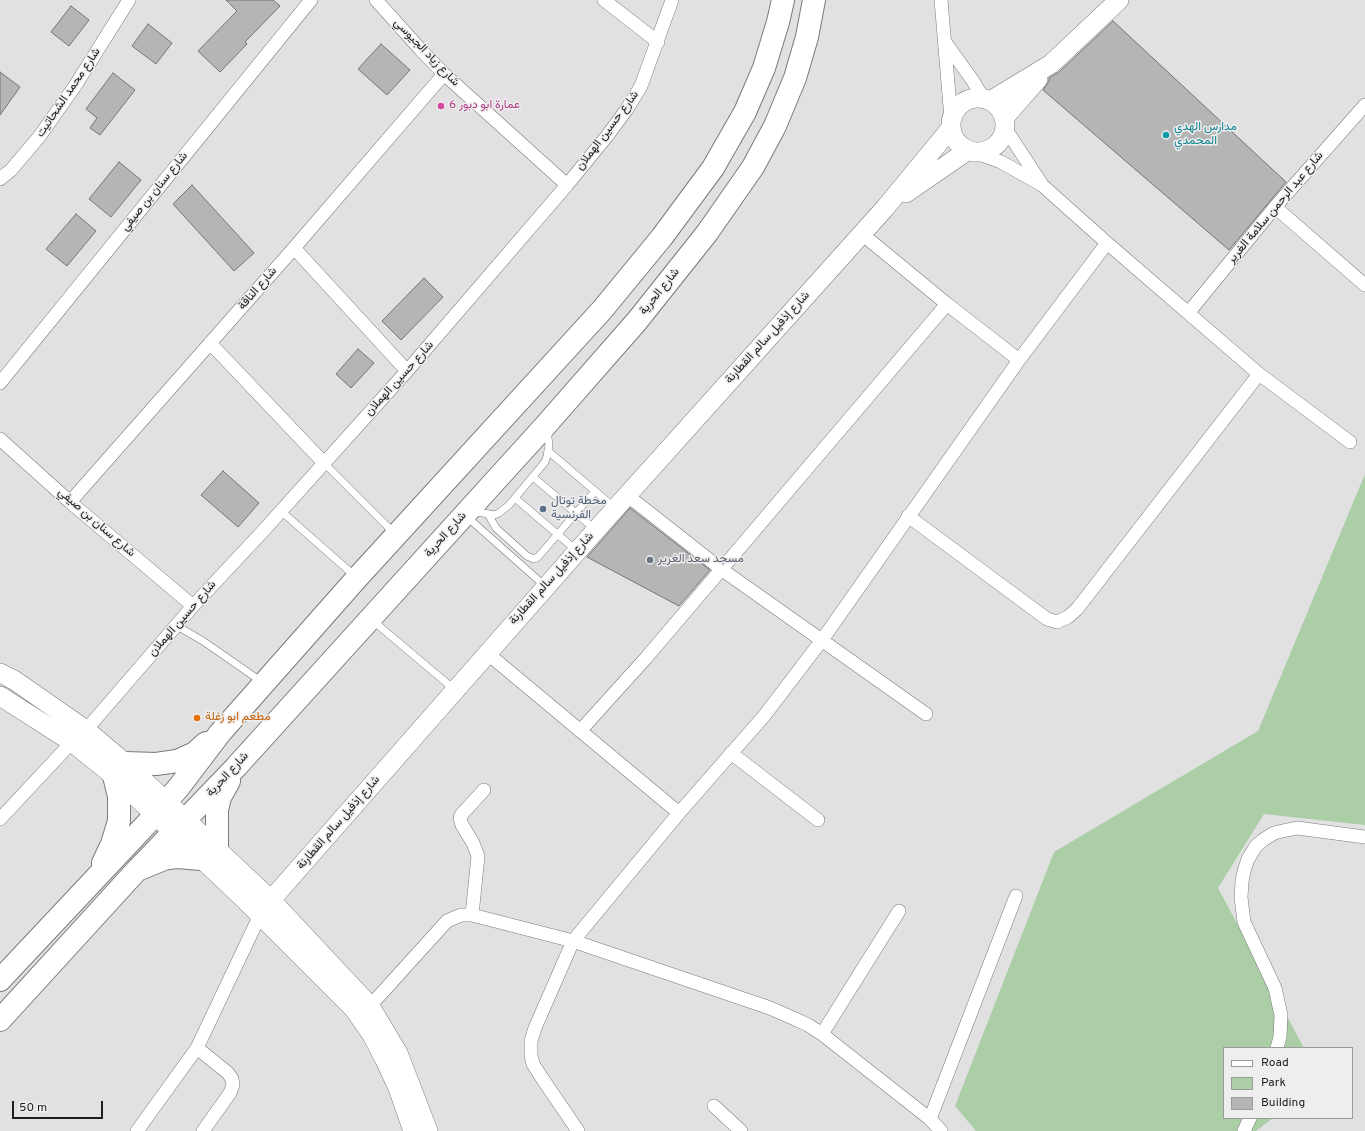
<!DOCTYPE html>
<meta charset="utf-8">
<style>
body{margin:0}
#map{position:relative;width:1365px;height:1131px;overflow:hidden;background:#e1e1e2;font-family:Overpass,sans-serif}
canvas{display:block}
.legend{position:absolute;left:1223px;top:1047px;width:130px;height:72px;box-sizing:border-box;background:#eeeeef;border:1px solid #9a9a9b;margin:0;padding:5px 7px;list-style:none;font-size:12px;color:#1d1d1d}
.legend li{display:flex;align-items:center;gap:8px;height:20px}
.legend b{width:20px;border:1px solid #9a9a9b}
.scale{position:absolute;left:12px;top:1101px;width:91px;height:18px;box-sizing:border-box;border:2px solid #1d1d1d;border-top:0;padding-left:5px;font-size:12px;line-height:14px;white-space:nowrap;color:#1d1d1d;-webkit-text-stroke:3px #eeeeef;paint-order:stroke}
</style>
<div id="map">
<canvas width="1365" height="1131"></canvas>
<ul class="legend">
<li><b style="height:5px;background:#fff"></b>Road</li>
<li><b style="height:11px;background:#abcea7"></b>Park</li>
<li><b style="height:11px;background:#b6b5b5"></b>Building</li>
</ul>
<div class="scale">50 m</div>
</div>
<script>
const ctx = document.querySelector('canvas').getContext('2d');
ctx.lineJoin = 'round';
function fill(path, color) { ctx.fillStyle = color; ctx.fill(path, 'evenodd'); }
const shape = rows => new Path2D(rows.map(r => 'M' + r).join(''));
function stroke(path, color, width, dash) { ctx.strokeStyle = color; ctx.lineWidth = width; ctx.lineCap = dash ? 'butt' : 'round'; ctx.setLineDash(dash || []); ctx.stroke(path); }
function write(font, color, halo, rows, align = 'center') {
  ctx.font = font + ' Overpass,Vazirmatn,sans-serif'; ctx.lineWidth = 3; ctx.setLineDash([]); ctx.textBaseline = 'middle'; ctx.strokeStyle = halo; ctx.fillStyle = color; for (const [text, x, y, turn = 0] of rows) {
    ctx.save(); ctx.translate(x, y); ctx.rotate((+turn || 0) * Math.PI / 180); ctx.textAlign = isNaN(turn) ? turn : align; if (halo) ctx.strokeText(text, 0, 0); ctx.fillText(text, 0, 0); ctx.restore();
  }
}
fill(shape([
 [1365,474,1365,825,1264,814,1218,888,1304,1048,1224,1048,1224,1118,1273,1118,1256,1131,976,1131,955,1106,1054,852,1258,731]
]), '#abcea7');
const building = shape([
 [226,0,273,0,280,6,245,42,247,44,220,72,198,51,237,11,226,0],
 [71,6,89,20,69,46,51,32,71,6],
 [1113,21,1286,182,1229,250,1043,90,1049,81,1049,78,1059,72,1113,21],
 [148,24,172,43,156,64,132,46,148,24],
 [381,44,410,70,387,95,358,69,381,44],
 [0,72,20,87,0,115,0,72],
 [113,73,135,90,100,135,90,128,97,118,86,109,113,73],
 [119,162,141,180,111,217,89,199,119,162],
 [192,185,254,253,234,271,173,204,192,185],
 [76,214,96,231,67,266,46,249,76,214],
 [424,278,443,297,401,340,382,321,424,278],
 [358,349,374,363,351,388,336,374,358,349],
 [223,471,259,503,238,527,201,495,223,471],
 [630,508,710,570,679,606,587,557,630,508]
]);
fill(building, '#b6b5b5');
stroke(building, '#757474', 1);
const lane = shape([
 [548,451,615,508],
 [324,463,395,534],
 [533,477,596,530],
 [515,498,576,550],
 [281,511,356,577],
 [472,511,494,515,499,513,509,505,545,462,547,456,549,445,547,430],
 [488,514,496,528,527,556,534,559,538,557,595,491],
 [466,516,545,586],
 [372,620,455,690],
 [177,626,203,641,262,682]
]);
const street = shape([
 [376,0,420,49,444,74,567,185],
 [604,0,658,42],
 [941,0,951,119],
 [945,42,973,81,983,98],
 [1005,128,1041,183],
 [976,153,1001,162,1042,185,1107,243,1259,374,1350,442],
 [0,179,11,170,39,137,75,86,129,0],
 [1275,207,1365,285],
 [862,234,947,304,1019,360],
 [294,248,407,371],
 [1189,312,1275,207,1365,105],
 [210,343,324,463],
 [0,383,311,0],
 [0,439,70,502,193,606],
 [628,496,721,569,926,714],
 [70,502,294,248,444,74],
 [908,516,1047,619,1057,622,1068,617,1077,609,1259,374],
 [487,653,679,813],
 [86,730,193,606,264,530,407,371,567,185,607,136,627,109,641,86,672,0],
 [580,731,646,658,947,304],
 [731,753,818,820],
 [0,819,72,742],
 [472,915,478,856,473,843,462,825,460,818,462,814,484,790],
 [363,1007,370,1006,447,921,461,915,472,915,573,941,770,1008,795,1019,808,1025,822,1034,930,1119,941,1131],
 [822,1034,899,911],
 [197,1048,228,1073,232,1079,233,1085,230,1093,203,1131],
 [1277,1048,1280,1037,1281,1015,1275,988,1244,922,1241,897,1242,882,1244,871,1248,859,1256,846,1263,840,1274,833,1287,830,1297,828,1365,837],
 [714,1106,741,1131],
 [930,1119,1016,896],
 [137,1131,197,1048,260,915],
 [578,1131,542,1078,533,1064,531,1055,531,1041,535,1028,573,941,679,813,764,716,822,640,1019,360,1107,243],
 [1244,1131,1250,1118]
]);
const secondary = shape([
 '951 125a27 27 0 1 1 54 0a27 27 0 1 1-54 0Z',
 [990,101,1051,64,1119,0],
 [1004,118,1038,79],
 [906,193,967,151],
 [0,673,14,680,86,730,125,763,271,900,370,1006,398,1053,428,1131],
 [0,696,72,742,114,776,242,897,354,1009,372,1035,385,1060,398,1088,413,1131],
 [271,900,596,530,885,208,951,128]
]);
const highway = shape([
 [125,763,156,764,177,761,195,753,206,743],
 [217,849,217,810,220,797,229,781],
 [103,863,112,844,119,821,119,796,114,776],
 [142,868,164,859,177,857,201,859],
 [0,980,155,815,179,787,220,733,357,578,602,310,662,237,713,168,745,112,764,68,778,22,783,0],
 [0,1020,137,870,236,767,370,619,545,426,637,321,707,233,753,167,775,126,795,78,807,37,814,0]
]);
stroke(lane, '#7a7a7b', 8);
stroke(street, '#7a7a7b', 14);
stroke(secondary, '#7a7a7b', 20);
stroke(highway, '#7a7a7b', 24);
stroke(lane, '#fff', 7);
stroke(street, '#fff', 13);
stroke(secondary, '#fff', 19);
stroke(highway, '#fff', 22);
for (const [x, y, r, color] of [
 [441,106,4,"#d1479c"],
 [1166,135,4,"#0f9aa8"],
 [543,509,4,"#5c6f8a"],
 [650,560,4,"#6b7280"],
 [197,718,4,"#e8710a"]
]) { const dot = new Path2D(); dot.arc(x, y, r, 0, 2 * Math.PI); ctx.fillStyle = color; ctx.fill(dot); stroke(dot, '#eeeeef', 1.5); }
write('12px', '#1d1d1d', '#eeeeef', [
 ["شارع زياد الجيوسي",426,53,46],
 ["شارع محمد الشحاتيت",69,93,-56],
 ["شارع حسين الهملان",608,131,-53],
 ["شارع سنان بن صيفي",155,192,-51],
 ["شارع عبد الرحمن سلامة الغرير",1276,208,-50],
 ["شارع الناقة",258,289,-49],
 ["شارع الحرية",660,292,-51],
 ["شارع إذفيل سالم القطارنة",768,338,-48],
 ["شارع حسين الهملان",400,379,-48],
 ["شارع سنان بن صيفي",96,523,41],
 ["شارع الحرية",446,535,-48],
 ["شارع إذفيل سالم القطارنة",552,579,-48],
 ["شارع حسين الهملان",183,619,-49],
 ["شارع الحرية",228,775,-47],
 ["شارع إذفيل سالم القطارنة",339,823,-49]
]);
write('12px', '#b23c85', '#eeeeef', [
 ["عمارة ابو دبور 6",449,106]
], 'left');
write('12px', '#0d838f', '#eeeeef', [
 ["مدارس الهدي",1174,128],
 ["المحمدي",1174,142]
], 'left');
write('12px', '#4e5e75', '#eeeeef', [
 ["محطة توتال",551,502],
 ["الفرنسية",551,516]
], 'left');
write('12px', '#5b616d', '#eeeeef', [
 ["مسجد سعد الغرير",658,560]
], 'left');
write('12px', '#c56008', '#eeeeef', [
 ["مطعم ابو زغلة",205,718]
], 'left');
</script>
